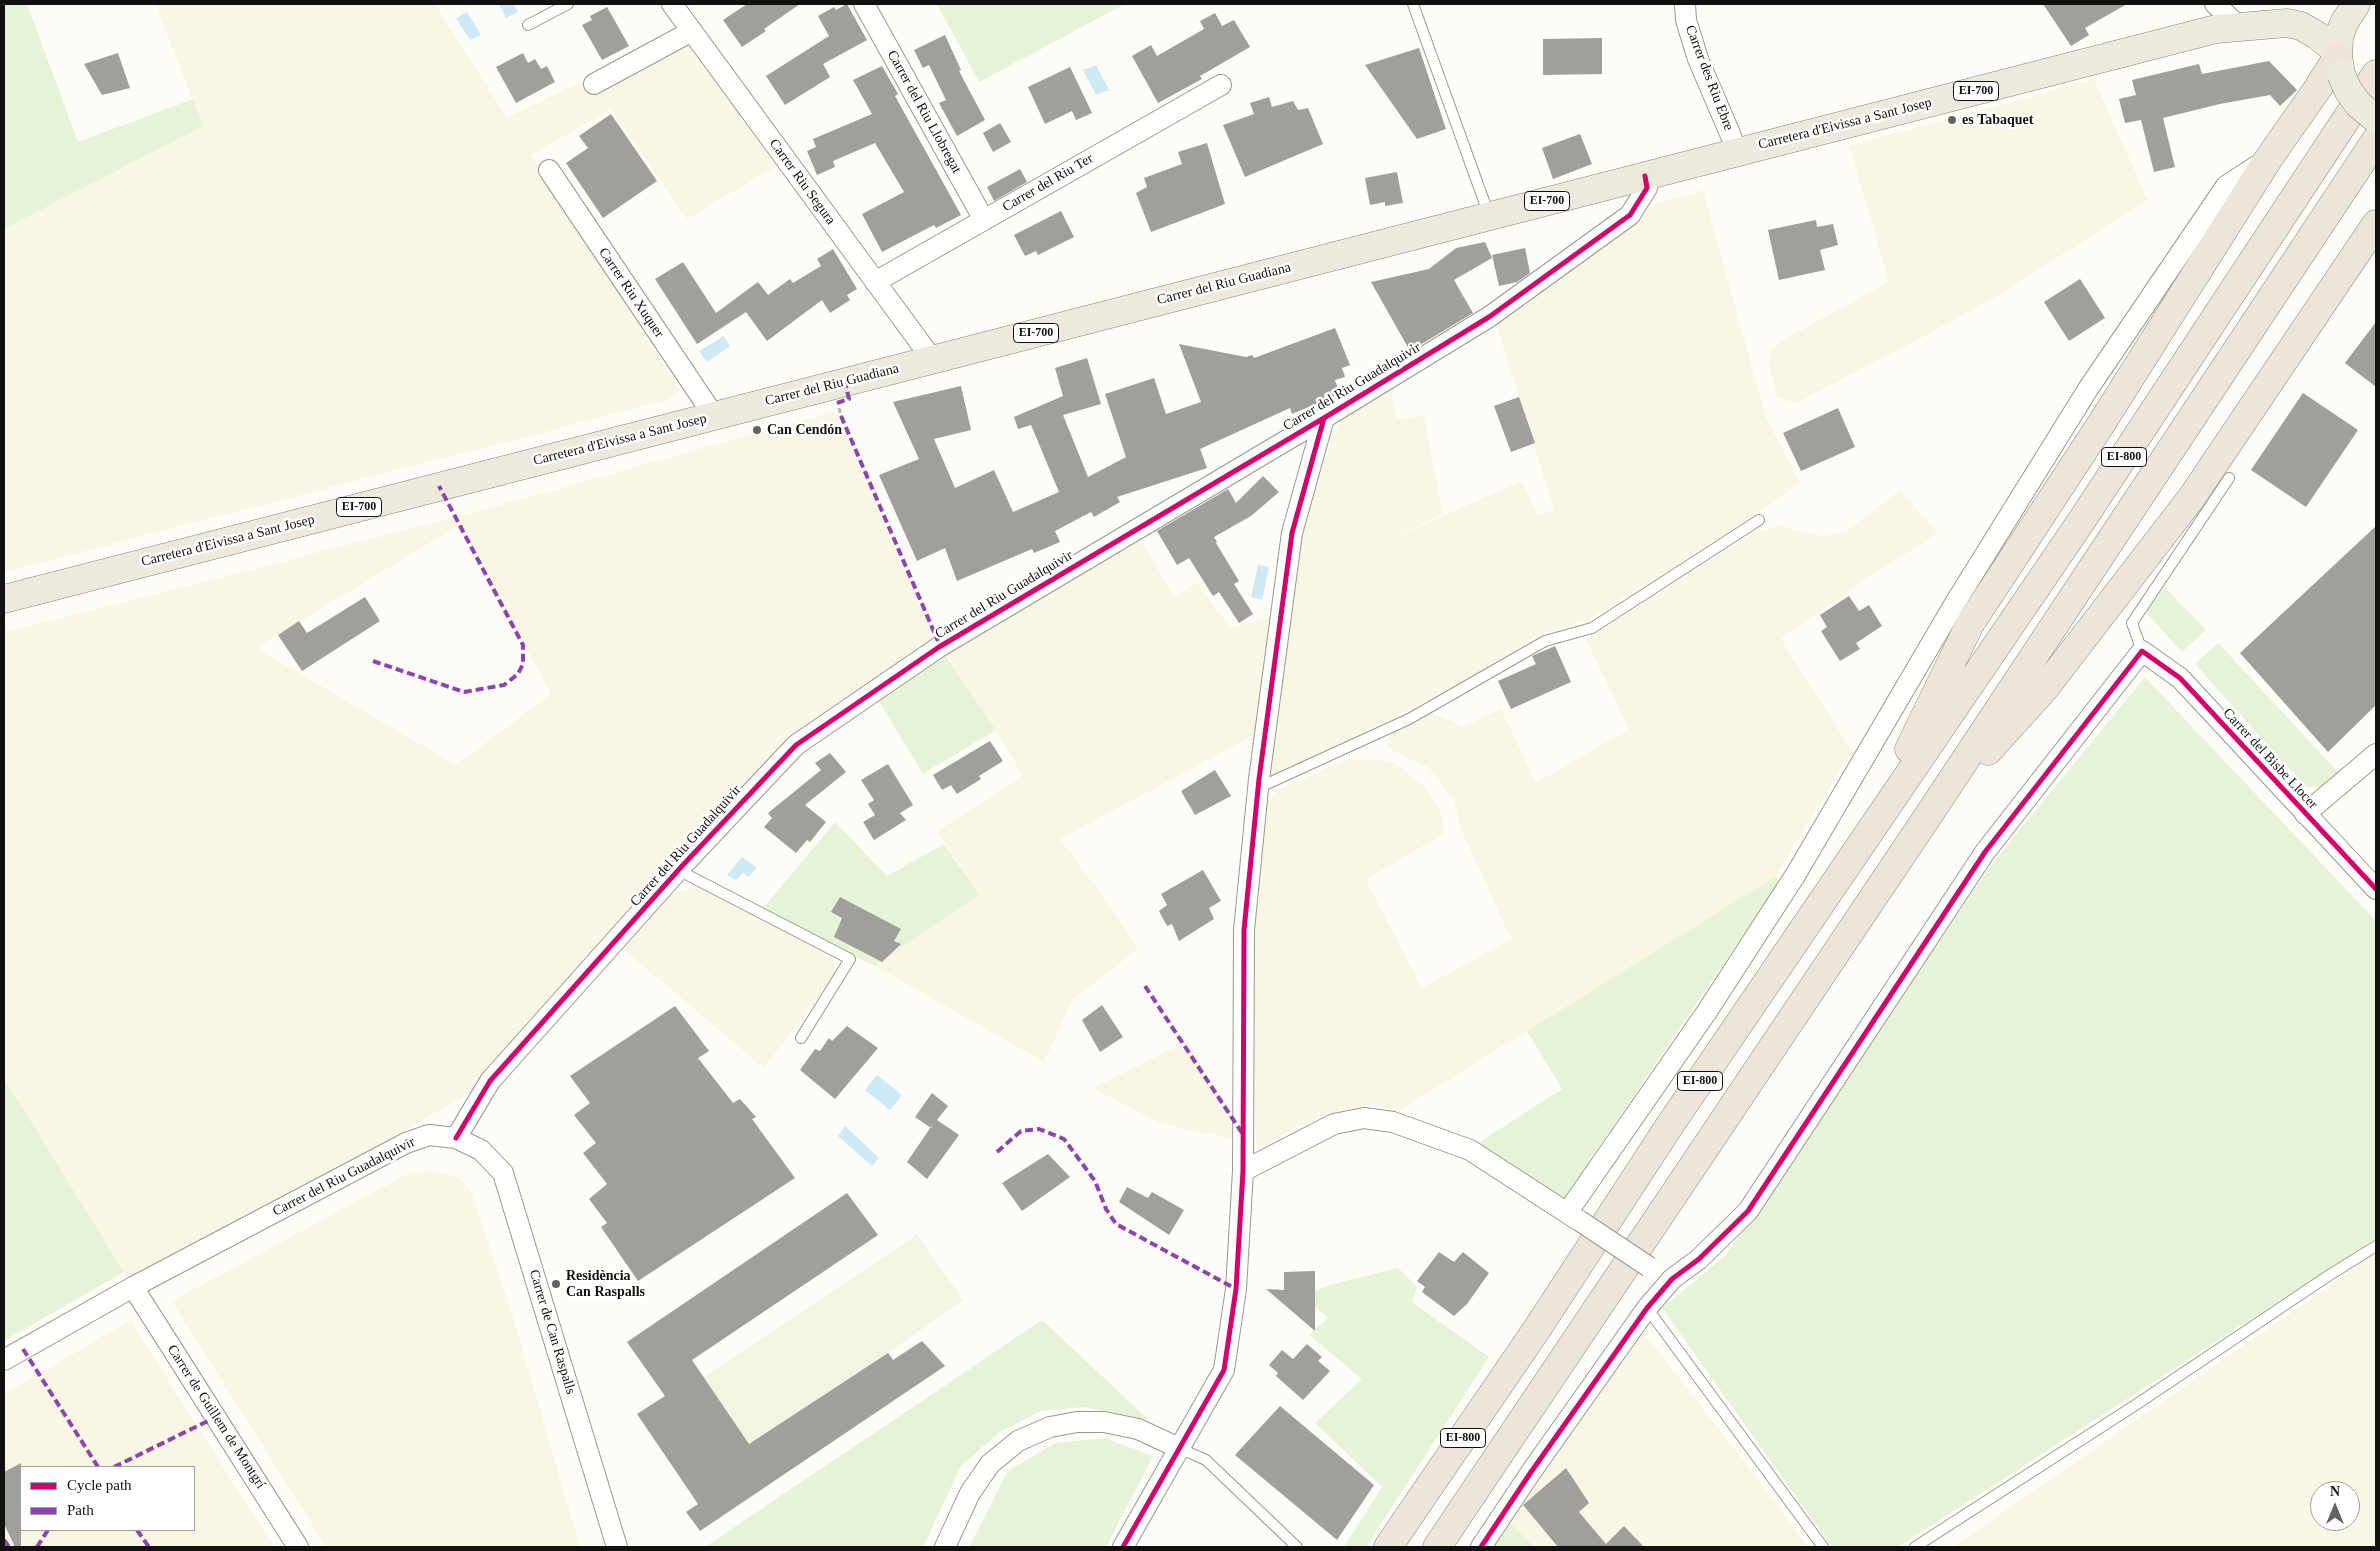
<!DOCTYPE html>
<meta charset="utf-8">
<style>
body{margin:0}
#map{position:relative;width:2380px;height:1551px;overflow:hidden;background:#fdfcf7;font-family:Georgia,serif}
canvas{display:block}
.frame{position:absolute;inset:0;border:5px solid #111;pointer-events:none}
.legend{position:absolute;left:20px;top:1466px;width:175px;height:65px;box-sizing:border-box;background:#fff;border:1px solid #a0a0a0;margin:0;padding:6px 9px;list-style:none;font-size:15px;color:#111}
.legend li{display:flex;align-items:center;gap:10px;height:25px}
.legend b{width:25px;border:1px solid #a0a0a0}
.north{position:absolute;left:2310px;top:1481px;width:50px;height:50px;box-sizing:border-box;background:#fff;border:1px solid #a0a0a0;border-radius:50%;rotate:0deg;font-size:14px;font-weight:700;line-height:20px;text-align:center;color:#111}
.north::after{content:'';display:block;margin:auto;width:18px;height:22px;background:#646362;clip-path:polygon(50% 0,100% 100%,50% 72%,0 100%)}
</style>
<div id="map">
<canvas width="2380" height="1551"></canvas>
<div class="frame"></div>
<ul class="legend">
<li><b style="height:6px;background:#d6006c"></b>Cycle path</li>
<li><b style="height:6px;background:#8e44ad"></b>Path</li>
</ul>
<div class="north">N</div>
</div>
<script>
const ctx = document.querySelector('canvas').getContext('2d');
ctx.lineJoin = 'round';
function fill(path, color) { ctx.fillStyle = color; ctx.fill(path, 'evenodd'); }
const shape = rows => new Path2D(rows.map(r => 'M' + r).join(''));
function stroke(path, color, width, dash) { ctx.strokeStyle = color; ctx.lineWidth = width; ctx.lineCap = dash ? 'butt' : 'round'; ctx.setLineDash(dash || []); ctx.stroke(path); }
function write(font, color, halo, rows, align = 'center') {
  ctx.font = font + ' Georgia,serif'; ctx.lineWidth = 5; ctx.setLineDash([]); ctx.textBaseline = 'middle'; ctx.strokeStyle = halo; ctx.fillStyle = color; for (const [text, x, y, turn = 0] of rows) {
    ctx.save(); ctx.translate(x, y); ctx.rotate((+turn || 0) * Math.PI / 180); ctx.textAlign = isNaN(turn) ? turn : align; if (halo) ctx.strokeText(text, 0, 0); ctx.fillText(text, 0, 0); ctx.restore();
  }
}
fill(shape([
 [155,4,435,4,507,118,583,81,592,95,689,43,776,166,687,219,611,109,531,155,680,390,668,400,4,572,4,229,203,126],
 [2094,79,2148,200,1994,298,1908,345,1795,403,1777,397,1768,361,1771,350,1779,342,1889,282,1849,146],
 [1703,190,1766,417,1800,483,1724,535,1585,621,1540,634,1476,675,1280,775,1272,775,1269,766,1303,518,1341,416,1390,388,1397,418,1424,416,1443,514,1352,556,1522,481,1538,516,1554,510,1496,324,1658,203],
 [835,411,939,647,1135,531,1175,598,1196,582,1230,627,1281,614,1266,729,1060,839,1118,917,1138,949,1072,1000,1044,1062,875,966,979,895,937,831,1023,776,996,730,938,648,796,745,490,1081,133,1287,4,1078,4,632,450,519],
 [459,525,551,694,456,765,256,648],
 [1900,490,1938,533,1869,577,1781,639,1852,751,1776,876,1400,1110,1370,1105,1338,1110,1294,1128,1268,1145,1256,1145,1253,938,1265,805,1278,790,1349,759,1392,761,1425,787,1443,817,1445,833,1366,880,1422,988,1511,939,1460,827,1454,800,1429,768,1388,748,1389,735,1431,713,1464,727,1501,709,1536,783,1629,729,1586,640,1755,532,1780,526,1822,536,1845,533],
 [699,886,832,954,836,974,764,1068,623,949,671,894],
 [1187,1041,1230,1115,1235,1140,1159,1123,1093,1088],
 [433,1171,458,1177,471,1191,512,1313,580,1547,326,1547,172,1301,411,1172],
 [2376,1253,2376,1547,1953,1547,2259,1335],
 [2320,1491,2350,1491,2350,1521,2320,1521],
 [126,1323,132,1323,274,1547,4,1547,4,1394],
 [21,1467,194,1467,194,1530,21,1530],
 [1641,1329,1759,1481,1808,1547,1534,1547,1509,1521]
]), '#f9f7e4');
fill(shape([
 [4,4,27,4,78,142,193,99,203,126,4,229],
 [937,4,1125,4,979,82],
 [2165,587,2206,630,2182,652,2145,611],
 [2218,643,2338,772,2324,787,2307,787,2300,781,2195,664],
 [939,647,996,730,923,774,874,693],
 [2145,677,2376,921,2376,1238,1898,1547,1832,1547,1662,1308,1726,1255,1992,864],
 [835,822,887,876,944,844,979,895,875,966,760,912],
 [1776,876,1779,882,1564,1198,1478,1143,1562,1089,1527,1031],
 [4,1078,124,1272,4,1341],
 [1398,1268,1417,1287,1412,1302,1489,1357,1366,1547,1344,1547,1382,1487,1315,1423,1362,1379,1309,1335,1328,1318,1303,1296,1330,1285],
 [1042,1320,1149,1420,1083,1407,1041,1411,1000,1432,961,1466,923,1547,705,1547],
 [1105,1438,1153,1456,1106,1547,969,1547,1008,1471,1055,1443],
 [1509,1521,1534,1547,1492,1547]
]), '#e7f3d7');
fill(shape([
 [917,1235,963,1300,888,1353,749,1444,704,1377]
]), '#f0f6e1');
fill(shape([
 [499,4,514,4,518,12,506,18],
 [467,12,481,35,470,40,456,18],
 [1096,65,1109,90,1096,95,1083,70],
 [724,336,730,346,707,362,699,351],
 [1258,565,1269,567,1262,600,1251,597],
 [742,857,757,868,748,877,743,873,736,880,727,875],
 [877,1075,902,1095,890,1110,865,1090],
 [845,1126,879,1158,872,1166,838,1136]
]), '#cde8f7');
fill(shape([
 [747,4,800,4,764,29,766,31,742,47,723,20],
 [847,4,867,40,823,64,830,77,785,105,766,76,829,36,818,16,834,7,836,10],
 [2043,4,2127,4,2085,28,2089,35,2071,46],
 [607,7,629,46,602,60,582,25,592,20,590,16],
 [1215,13,1222,26,1234,20,1250,47,1200,76,1202,79,1158,103,1132,56,1151,45,1157,56,1204,29,1200,21],
 [945,35,961,70,959,71,985,120,957,136,939,103,946,100,929,65,923,68,914,50],
 [1602,38,1602,74,1543,75,1543,39],
 [1419,48,1446,129,1417,139,1365,65],
 [118,53,130,88,102,95,84,64],
 [523,53,528,63,535,59,541,69,547,66,555,82,516,103,496,67],
 [2269,61,2297,90,2280,106,2270,95,2220,104,2163,118,2175,167,2154,172,2141,120,2125,123,2119,99,2136,95,2132,80,2199,64,2202,74],
 [882,66,898,94,895,96,961,215,936,228,934,225,882,252,862,214,904,192,875,143,833,161,835,167,817,175,807,151,816,147,813,139,872,114,853,80],
 [1070,67,1092,113,1076,120,1072,111,1045,124,1028,87],
 [1269,97,1272,107,1293,101,1298,110,1308,108,1323,144,1245,177,1223,125,1254,114,1250,103],
 [611,114,657,181,603,218,566,163,588,148,579,136],
 [1000,123,1011,142,993,152,983,133],
 [1580,134,1592,164,1553,179,1542,148],
 [1207,143,1225,204,1151,232,1136,193,1147,187,1144,178,1182,164,1178,152],
 [1020,169,1027,182,994,201,987,187],
 [1397,172,1403,203,1385,206,1385,202,1370,205,1365,178],
 [1061,211,1074,237,1038,255,1036,251,1025,256,1014,235],
 [1816,220,1817,227,1833,224,1838,245,1820,250,1825,270,1779,280,1768,230],
 [1485,242,1492,258,1454,280,1473,313,1410,351,1371,282,1429,269,1456,248],
 [1525,248,1530,273,1517,282,1499,286,1492,255],
 [833,249,857,289,847,295,850,300,830,313,822,300,767,341,746,312,697,344,655,279,683,262,716,313,758,282,768,295,790,279,793,283,821,266,817,259],
 [2080,279,2105,318,2069,341,2044,302],
 [2376,322,2376,387,2345,363],
 [1335,328,1350,365,1342,368,1345,377,1335,380,1340,394,1292,414,1290,408,1200,449,1207,468,1117,497,1120,502,1094,517,1091,512,1055,531,1060,542,1034,553,1032,549,957,581,945,548,917,561,879,475,919,459,893,402,961,386,971,430,934,439,955,488,994,470,1013,512,1059,492,1031,425,1018,429,1014,417,1063,396,1055,368,1087,358,1101,404,1063,415,1088,477,1126,457,1105,394,1154,378,1166,414,1201,402,1179,344,1246,357,1252,355,1254,358],
 [2303,393,2358,430,2306,507,2251,470],
 [1519,397,1535,443,1511,452,1494,406],
 [1838,408,1855,447,1801,471,1783,433],
 [1263,476,1279,492,1251,516,1214,537,1217,542,1216,543,1239,581,1234,584,1253,614,1239,623,1219,592,1213,596,1189,558,1177,565,1157,531,1228,489,1236,503],
 [2376,526,2376,705,2328,752,2240,653],
 [1849,596,1859,611,1869,605,1882,626,1856,643,1860,649,1840,661,1821,631,1827,627,1820,615],
 [365,597,380,621,302,671,278,635,299,621,307,633],
 [1555,646,1571,682,1511,709,1498,681,1536,664,1532,656],
 [990,741,1003,761,979,776,981,779,957,794,951,785,942,790,933,775],
 [830,753,846,772,805,805,826,822,810,842,807,840,796,853,764,827,772,818,768,813,821,770,815,763],
 [888,764,913,805,900,813,906,820,874,840,863,822,875,815,868,804,874,800,861,780],
 [1215,770,1231,796,1195,815,1181,791],
 [1203,870,1221,901,1209,908,1214,919,1179,941,1172,924,1167,926,1159,911,1167,905,1161,894],
 [840,897,901,929,894,941,901,944,882,962,834,937,842,918,831,912],
 [1102,1005,1123,1037,1100,1052,1082,1020],
 [675,1006,709,1051,698,1058,733,1103,740,1099,756,1117,752,1119,795,1178,638,1281,601,1227,607,1223,589,1199,607,1184,583,1153,596,1143,574,1115,590,1103,570,1076],
 [847,1026,878,1048,835,1099,800,1070,815,1049,820,1051,829,1038,832,1041],
 [932,1093,948,1106,937,1120,959,1135,927,1179,907,1162,933,1124,931,1128,915,1117],
 [1048,1154,1070,1177,1022,1211,1002,1183],
 [1127,1187,1148,1198,1152,1192,1184,1210,1169,1235,1119,1202],
 [847,1193,878,1235,692,1360,749,1444,888,1353,893,1360,922,1341,945,1366,700,1531,686,1512,698,1504,637,1414,665,1396,627,1342],
 [1439,1252,1454,1262,1463,1252,1489,1273,1467,1304,1454,1316,1422,1292,1425,1287,1417,1281],
 [1315,1271,1315,1331,1266,1289,1284,1290,1284,1272],
 [1307,1344,1322,1357,1318,1361,1330,1371,1303,1400,1276,1376,1278,1373,1269,1365,1282,1350,1293,1359],
 [1280,1406,1374,1485,1337,1540,1235,1455],
 [21,1463,21,1547,15,1547,4,1524,4,1472],
 [1566,1468,1589,1503,1579,1512,1606,1544,1624,1526,1644,1547,1558,1547,1523,1505]
]), '#a19f9c');
const service = shape([
 [1413,4,1489,215],
 [528,25,568,4],
 [2142,651,2132,623,2229,478],
 [1258,788,1409,719,1545,641,1592,628,1759,520],
 [678,870,850,959,801,1038],
 [1647,1308,1823,1547],
 [1181,1449,1206,1460,1297,1547],
 [1915,1547,2137,1404,2328,1276,2376,1246]
]);
const minor = shape([
 [672,4,932,359],
 [864,4,984,220],
 [1685,4,1686,20,1698,59,1731,136,1735,152],
 [2215,4,2232,20],
 [594,84,692,31],
 [549,170,714,416],
 [875,282,1221,85],
 [2305,814,2376,754],
 [456,1138,490,1081,682,866,796,745,939,647,1324,418,1489,317,1630,215,1647,188,1645,176],
 [1243,1171,1334,1124,1364,1118,1393,1122,1470,1150,1578,1220],
 [1567,1213,1706,1013,1796,874,1955,603,2088,389,2226,186,2263,162],
 [133,1287,298,1547],
 [4,1360,133,1287,406,1143,429,1135,456,1138,481,1150,503,1173,617,1547],
 [945,1547,970,1493,990,1464,1018,1441,1050,1427,1077,1422,1104,1422,1138,1429,1181,1449],
 [1123,1547,1224,1370,1236,1289,1243,1171,1244,930,1259,779,1292,533,1324,418],
 [1481,1547,1531,1472,1647,1308,1672,1279,1699,1259,1748,1211,1985,852,2142,651,2180,678,2376,889]
]);
const primary = shape([
 [2340,67,2338,56,2339,37,2344,23,2356,4],
 [4,599,2216,29,2287,23,2301,26,2318,36,2338,52]
]);
const trunk = shape([
 [1909,749,1970,624,2103,421,2269,158,2318,88,2338,56],
 [1988,751,2045,688,2192,497,2376,224],
 [1388,1547,1537,1329,1670,1125,2080,523,2376,74],
 [1437,1547,1928,816,2376,140]
]);
stroke(service, '#979795', 12);
stroke(minor, '#979795', 22);
stroke(primary, '#858482', 29);
stroke(trunk, '#858482', 29);
stroke(shape([
 [839,408,841,416]
]), '#b9b9b8', 3, [5, 2.5]);
stroke(service, '#fffffe', 10);
stroke(minor, '#fffffe', 20);
stroke(primary, '#ede9dc', 28);
stroke(trunk, '#ece5da', 28);
const minorBridge = shape([
 [1580,1221,1649,1267]
]);
const primaryBridge = shape([
 [2341,74,2348,90,2358,104,2376,119]
]);
stroke(minorBridge, '#979795', 22, []);
stroke(primaryBridge, '#858482', 29, []);
stroke(minorBridge, '#fffffe', 20);
stroke(primaryBridge, '#ede9dc', 28);
stroke(shape([
 [837,403,849,399,845,382],
 [841,416,938,641],
 [373,661,464,692,504,685,518,674,523,664,523,645,439,486],
 [1145,986,1242,1133],
 [997,1152,1021,1131,1039,1129,1064,1139,1095,1181,1106,1209,1116,1224,1236,1289],
 [23,1349,98,1467],
 [114,1467,216,1417],
 [137,1530,149,1547],
 [4,1540,9,1547],
 [37,1547,48,1530]
]), '#8e44ad', 4, [8, 4]);
stroke(shape([
 [456,1138,490,1081,682,866,796,745,939,647,1324,418,1489,317,1630,215,1647,188,1645,176],
 [1123,1547,1224,1370,1236,1289,1243,1171,1244,930,1259,779,1292,533,1324,418],
 [1481,1547,1531,1472,1647,1308,1672,1279,1699,1259,1748,1211,1985,852,2142,651,2180,678,2376,889]
]), '#d6006c', 5);
for (const [x, y, r, color] of [
 [1952,120,5,"#646362"],
 [757,430,5,"#646362"],
 [556,1284,5,"#646362"]
]) { const dot = new Path2D(); dot.arc(x, y, r, 0, 2 * Math.PI); ctx.fillStyle = color; ctx.fill(dot); stroke(dot, '#fff', 2); }
for (const [x, y, w] of [
 [1976,91,45],
 [1547,201,45],
 [1036,333,45],
 [2124,457,45],
 [359,507,45],
 [1700,1081,45],
 [1463,1438,45]
]) { const box = new Path2D(); box.roundRect(x - w / 2, y - 9.5, w, 19, 4); ctx.fillStyle = '#fff'; ctx.fill(box); stroke(box, '#111', 1); }
write('bold 12px', '#111', null, [
 ["EI-700",1976,91],
 ["EI-700",1547,201],
 ["EI-700",1036,333],
 ["EI-800",2124,457],
 ["EI-700",359,507],
 ["EI-800",1700,1081],
 ["EI-800",1463,1438]
]);
write('14px', '#111', '#fff', [
 ["Carrer des Riu Ebre",1709,78,69],
 ["Carrer del Riu Llobregat",924,112,61],
 ["Carretera d'Eivissa a Sant Josep",1845,124,-14],
 ["Carrer Riu Segura",802,182,54],
 ["Carrer del Riu Ter",1048,183,-30],
 ["Carrer del Riu Guadiana",1224,284,-14],
 ["Carrer Riu Xuquer",631,293,56],
 ["Carrer del Riu Guadiana",832,385,-14],
 ["Carrer del Riu Guadalquivir",1352,387,-31],
 ["Carretera d'Eivissa a Sant Josep",620,440,-14],
 ["Carretera d'Eivissa a Sant Josep",228,541,-14],
 ["Carrer del Riu Guadalquivir",1004,595,-31],
 ["Carrer del Bisbe Llocer",2270,759,47],
 ["Carrer del Riu Guadalquivir",686,846,-48],
 ["Carrer del Riu Guadalquivir",344,1177,-27],
 ["Carrer de Can Raspalls",552,1332,73],
 ["Carrer de Guillem de Montgrí",216,1417,57]
]);
write('bold 14px', '#111', '#fff', [
 ["es Tabaquet",1962,120],
 ["Can Cendón",767,430],
 ["Residència",566,1276],
 ["Can Raspalls",566,1292]
], 'left');
</script>
